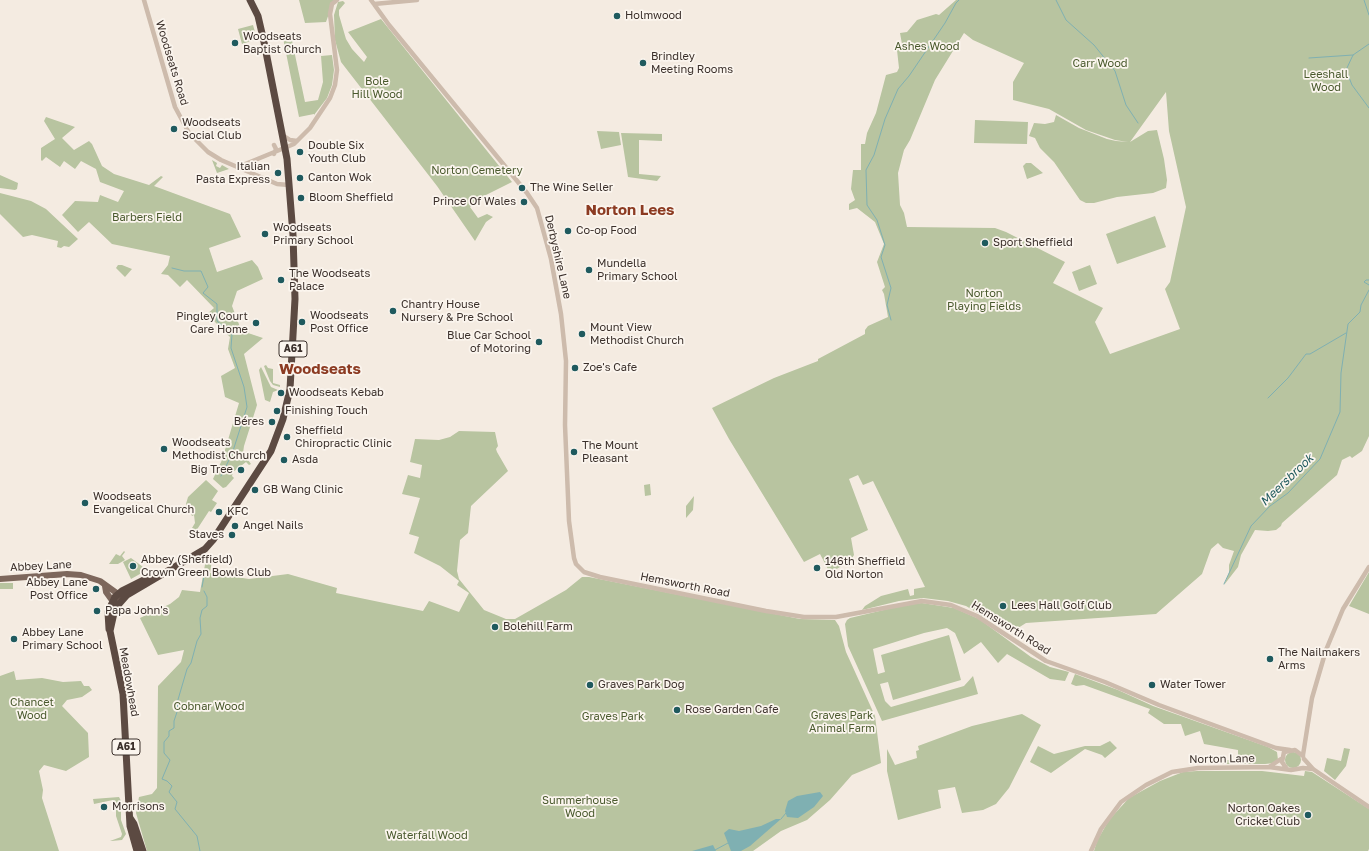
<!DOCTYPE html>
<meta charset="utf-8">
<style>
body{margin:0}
canvas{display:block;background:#f4ebe1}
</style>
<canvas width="1369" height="851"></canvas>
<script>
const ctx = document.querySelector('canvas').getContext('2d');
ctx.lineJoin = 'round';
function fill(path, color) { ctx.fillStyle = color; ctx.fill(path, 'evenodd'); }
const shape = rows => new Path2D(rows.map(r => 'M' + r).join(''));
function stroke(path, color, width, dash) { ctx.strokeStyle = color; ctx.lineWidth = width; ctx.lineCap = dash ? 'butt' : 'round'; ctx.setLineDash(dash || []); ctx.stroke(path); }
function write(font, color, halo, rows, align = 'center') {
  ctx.font = font + ' "Golos Text",sans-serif'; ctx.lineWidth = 3.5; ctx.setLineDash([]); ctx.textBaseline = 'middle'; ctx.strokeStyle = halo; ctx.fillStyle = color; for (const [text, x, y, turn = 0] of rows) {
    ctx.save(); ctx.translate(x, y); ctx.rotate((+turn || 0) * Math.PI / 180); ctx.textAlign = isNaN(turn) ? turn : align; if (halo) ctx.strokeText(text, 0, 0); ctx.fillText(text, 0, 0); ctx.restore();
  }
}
fill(shape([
 [299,0,335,0,333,2,326,22,305,23],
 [956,0,1369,0,1369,436,1362,451,1352,458,1350,456,1342,460,1337,475,1282,523,1281,526,1276,530,1268,531,1255,530,1241,555,1238,567,1224,585,1229,573,1229,565,1234,551,1223,548,1218,543,1211,549,1202,574,1156,614,1026,623,1010,633,991,612,996,624,966,606,948,601,923,598,899,601,862,610,865,606,881,596,908,589,910,596,914,595,914,589,925,587,873,481,863,485,858,475,849,479,868,530,851,538,854,555,850,561,830,573,820,554,804,562,729,439,712,408,774,378,818,361,818,359,865,334,865,330,868,326,888,317,884,294,882,290,885,287,877,262,884,244,875,222,857,208,849,210,849,204,855,200,851,189,853,170,861,170,861,144,865,144,867,133,876,113,886,75,897,72,899,68,897,50,902,44,900,33,907,32,917,20,936,14,939,15],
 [964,33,973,40,1024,63,1013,82,1013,100,1049,109,1086,130,1115,140,1128,142,1116,141,1107,139,1079,128,1056,115,1054,122,1045,124,1034,123,1029,136,1035,138,1040,148,1054,162,1080,200,1086,203,1094,203,1117,197,1153,193,1166,188,1167,180,1164,159,1157,130,1148,131,1130,142,1166,92,1169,131,1186,207,1170,282,1165,289,1180,329,1110,354,1095,322,1103,308,1053,283,1065,262,1006,232,995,228,907,227,904,213,900,205,898,173,904,150,910,140,935,80],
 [343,1,345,3,339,10,339,15,346,39,352,49,364,62,367,57,348,32,381,19,512,182,478,199,470,207,478,218,487,214,493,217,486,222,475,241,437,186,341,62,335,40,334,15,338,2],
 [253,25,257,39,242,44,238,29],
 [291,36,305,102,318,100,323,82,321,56,332,55,334,70,332,85,327,98,314,115,314,114,299,117,283,38],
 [46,117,75,127,62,138,74,150,89,141,92,144,102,166,114,174,149,185,161,176,163,177,154,186,230,214,241,237,209,248,217,272,252,260,258,267,263,279,237,291,232,306,240,327,248,333,263,338,244,354,257,405,244,446,243,453,251,464,249,465,246,462,233,472,232,476,234,478,226,487,223,488,213,479,222,460,239,403,225,397,221,376,235,368,228,349,230,337,207,314,214,308,187,280,180,287,168,275,161,274,168,265,170,256,112,244,89,222,78,232,62,215,75,201,98,202,100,195,118,202,124,191,100,182,96,169,81,161,75,169,64,161,60,167,46,157,42,161,41,160,41,148,55,139,44,121],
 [975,120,1028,122,1027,144,974,143],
 [597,131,619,132,621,145,601,149],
 [621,133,662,134,662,141,639,140,639,174,661,176,657,181,628,177],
 [212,160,217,163,216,166,220,168,222,165,229,169,217,173],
 [1026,163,1031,163,1043,173,1027,179,1023,166],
 [0,175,18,183,17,189,15,190,0,188],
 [0,193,31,201,46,209,78,239,69,247,64,246,61,248,57,247,58,241,32,235,23,237,0,214],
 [1155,216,1166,247,1117,264,1106,234],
 [118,265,122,265,132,269,125,277,116,268],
 [1090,265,1097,284,1079,291,1072,272],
 [266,365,268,368,273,369,273,383,280,385,280,387,273,385,270,381,264,366],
 [261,367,271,387,278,390,273,392,270,402,265,400,259,370],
 [459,431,495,432,498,446,496,449,497,452,508,471,471,506,468,533,460,540,457,571,459,579,484,610,506,619,515,619,566,590,582,577,589,577,800,619,835,620,839,626,846,652,875,716,881,763,852,775,830,800,807,820,781,831,753,851,147,851,136,813,139,797,152,794,157,788,158,686,181,662,184,650,158,655,140,618,170,604,179,597,182,590,200,592,206,559,212,560,210,573,249,579,288,574,337,588,336,593,423,611,429,601,459,612,469,593,457,585,459,581,440,566,414,553,419,537,409,534,420,498,402,494,408,475,420,478,422,465,410,462,415,439,439,440,450,437],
 [206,480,218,491,212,500,217,503,211,512,209,511,196,531,192,528,195,523,194,515,192,516,186,504,188,497],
 [650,484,651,495,645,496,644,485],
 [694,496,693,510,686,518,686,506],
 [124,551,125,552,122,556,125,560,118,564,109,564,116,554,120,556],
 [131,558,147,570,131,579,123,562],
 [1369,572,1369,614,1349,606],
 [0,583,13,583,13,589,0,589],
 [922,603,954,608,979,619,1031,657,1050,667,1069,672,1065,681,1050,679,1007,654,998,663,981,642,964,654,955,633,947,628,924,633,873,649,878,674,885,672,881,655,949,635,961,680,893,700,888,682,880,684,885,701,891,707,964,686,973,676,978,694,882,721,848,646,845,624,847,620,850,618,909,604],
 [14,671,16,680,42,678,63,682,81,681,84,686,89,686,92,690,82,697,67,700,62,706,88,733,89,757,66,771,44,765,39,771,43,790,42,798,59,851,0,851,0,676],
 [1075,674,1118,690,1153,706,1268,747,1277,752,1278,760,1274,763,1265,764,1222,764,1222,760,1238,760,1238,750,1204,744,1200,731,1185,736,1181,724,1164,724,1148,713,1150,709,1084,685,1076,686,1071,684],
 [1022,714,1041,725,1009,788,996,804,983,810,962,813,955,787,938,790,941,808,898,820,887,771,887,749,895,765,917,758,916,751,919,750,918,746,972,726],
 [1110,741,1117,748,1105,758,1102,755,1085,749,1051,773,1030,762,1038,746,1054,754,1085,746,1100,746],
 [1344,748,1350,749,1346,766,1335,780,1324,771,1327,758,1341,761],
 '1285 760a8 8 0 1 1 16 0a8 8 0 1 1-16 0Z',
 [1197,771,1262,771,1304,776,1305,771,1312,772,1369,809,1369,849,1368,851,1094,851,1097,841,1109,820,1129,798,1160,781,1183,772],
 [119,797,121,801,121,820,126,834,122,840,111,841,110,841,121,837,122,834,116,816,116,809,113,800,94,804,93,799]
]), '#b8c4a0');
fill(shape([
 [820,792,823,796,814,807,798,818,787,817,785,811,788,801,797,796],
 [776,819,781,819,750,846,741,851,731,851,724,833,729,829,739,831,761,826],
 [713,845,716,851,692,851]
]), '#7fb0b2');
stroke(shape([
 [1056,0,1066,20,1094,45,1115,71,1126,105,1138,123],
 [1364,0,1369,15],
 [1369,44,1353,55,1346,70,1352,85,1369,108],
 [1309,58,1353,55],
 [172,268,184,271,201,271,208,287,203,293,217,304,217,321,232,334,231,348,244,387,247,407,232,454,221,476],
 [1369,280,1366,280,1364,282,1369,285],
 [891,320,887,305,891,288,881,257,885,245,877,220,867,205,866,170,874,155,885,119,898,89,909,76,945,23,956,3,959,0],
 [1268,398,1288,378,1306,354,1310,354,1346,333],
 [1224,584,1251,526,1270,506,1288,493,1320,459,1340,412,1341,373,1348,324,1360,312,1361,305,1369,290],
 [202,587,205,571],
 [781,819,786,813],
 [715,850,728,843],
 [200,851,197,836,175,809,177,802,169,792,172,786,167,781,162,779,170,760,164,753,164,742,169,736,169,731,174,728,174,721,178,709,177,703,187,669,191,663,197,641,201,634,200,618,202,610,207,606,207,597,204,591]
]), '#7fb0b2', 1);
stroke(shape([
 [144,0,175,107,189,133,208,152,221,160,277,184,289,185],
 [371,0,389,25,527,193,537,208,551,259,561,314,566,361,565,425,569,521,574,558,576,564,584,572,600,577,766,611,804,617,836,617,922,601,951,605,977,616,1046,661,1105,682,1159,705,1276,748,1290,750],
 [374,4,417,0],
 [284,136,290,140,297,141],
 [274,145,276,149,274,154],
 [238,167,294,144,310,128,330,98,335,85,337,70,330,14,332,4,337,0],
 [1303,755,1312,698,1326,650,1343,609,1369,567],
 [1304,759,1313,769,1369,807],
 [1269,767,1281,759],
 [1287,769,1282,762,1284,752,1295,750,1303,756],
 [1091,851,1101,829,1121,802,1146,785,1172,772,1198,768,1269,767,1291,770,1303,768,1313,769]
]), '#cdbbac', 4.5);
stroke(shape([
 [0,579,67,574,81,575,100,581,118,594,121,600,111,599,106,592,105,586]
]), '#7d675c', 6);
stroke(shape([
 [109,629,108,612,115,597,122,591,146,579],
 [130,818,134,824,143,851],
 [137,851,130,826,123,694,110,631,114,613,119,604,127,595,205,549,213,540,271,451,283,419,290,389,295,299,293,235,287,159,264,42,258,16,250,0]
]), '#5c4a42', 7);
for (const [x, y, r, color] of [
 [617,16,4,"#1f5a5e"],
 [235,43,4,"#1f5a5e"],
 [643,63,4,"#1f5a5e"],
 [174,129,4,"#1f5a5e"],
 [300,152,4,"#1f5a5e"],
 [278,173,4,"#1f5a5e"],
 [300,178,4,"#1f5a5e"],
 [522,188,4,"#1f5a5e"],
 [301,198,4,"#1f5a5e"],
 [524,202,4,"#1f5a5e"],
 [568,231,4,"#1f5a5e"],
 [265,234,4,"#1f5a5e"],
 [985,243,4,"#1f5a5e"],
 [589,270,4,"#1f5a5e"],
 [281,280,4,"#1f5a5e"],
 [393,311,4,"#1f5a5e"],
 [302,322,4,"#1f5a5e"],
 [256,323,4,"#1f5a5e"],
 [582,334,4,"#1f5a5e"],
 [539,342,4,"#1f5a5e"],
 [575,368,4,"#1f5a5e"],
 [281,393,4,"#1f5a5e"],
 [277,411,4,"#1f5a5e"],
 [272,422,4,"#1f5a5e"],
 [287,437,4,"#1f5a5e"],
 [164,449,4,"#1f5a5e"],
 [574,452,4,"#1f5a5e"],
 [284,460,4,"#1f5a5e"],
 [241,470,4,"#1f5a5e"],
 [255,490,4,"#1f5a5e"],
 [85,503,4,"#1f5a5e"],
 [219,512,4,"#1f5a5e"],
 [235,526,4,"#1f5a5e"],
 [232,535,4,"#1f5a5e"],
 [133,566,4,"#1f5a5e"],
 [817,568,4,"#1f5a5e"],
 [96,589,4,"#1f5a5e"],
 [1003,606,4,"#1f5a5e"],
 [97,611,4,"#1f5a5e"],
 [495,627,4,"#1f5a5e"],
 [14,639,4,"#1f5a5e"],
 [1270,659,4,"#1f5a5e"],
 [590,685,4,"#1f5a5e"],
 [1152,685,4,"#1f5a5e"],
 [677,710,4,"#1f5a5e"],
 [104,807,4,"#1f5a5e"],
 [1308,815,4,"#1f5a5e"]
]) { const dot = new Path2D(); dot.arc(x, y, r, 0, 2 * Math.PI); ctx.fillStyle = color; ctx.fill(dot); stroke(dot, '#fbf5ee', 1.5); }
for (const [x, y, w] of [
 [293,349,28],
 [126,747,28]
]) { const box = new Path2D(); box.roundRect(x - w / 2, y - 8, w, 16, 3); ctx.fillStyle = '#fbf5ee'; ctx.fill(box); stroke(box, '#3b302b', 1); }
write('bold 10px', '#3b302b', null, [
 ["A61",293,349],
 ["A61",126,747]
]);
write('11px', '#3b302b', '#fbf5ee', [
 ["Holmwood",625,16],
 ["Woodseats",243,37],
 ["Baptist Church",243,50],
 ["Brindley",651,57],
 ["Meeting Rooms",651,70],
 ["Woodseats",182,123],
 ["Social Club",182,136],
 ["Double Six",308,146],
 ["Youth Club",308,159],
 ["Italian",270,167,"right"],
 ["Pasta Express",270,180,"right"],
 ["Canton Wok",308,178],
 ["The Wine Seller",530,188],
 ["Bloom Sheffield",309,198],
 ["Prince Of Wales",516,202,"right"],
 ["Woodseats",273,228],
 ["Primary School",273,241],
 ["Co-op Food",576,231],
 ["Sport Sheffield",993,243],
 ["Mundella",597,264],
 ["Primary School",597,277],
 ["The Woodseats",289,274],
 ["Palace",289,287],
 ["Chantry House",401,305],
 ["Nursery & Pre School",401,318],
 ["Woodseats",310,316],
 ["Post Office",310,329],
 ["Pingley Court",248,317,"right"],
 ["Care Home",248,330,"right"],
 ["Mount View",590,328],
 ["Methodist Church",590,341],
 ["Blue Car School",531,336,"right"],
 ["of Motoring",531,349,"right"],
 ["Zoe's Cafe",583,368],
 ["Woodseats Kebab",289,393],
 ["Finishing Touch",285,411],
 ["Béres",264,422,"right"],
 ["Sheffield",295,431],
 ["Chiropractic Clinic",295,444],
 ["Woodseats",172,443],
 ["Methodist Church",172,456],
 ["The Mount",582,446],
 ["Pleasant",582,459],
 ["Asda",292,460],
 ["Big Tree",233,470,"right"],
 ["GB Wang Clinic",263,490],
 ["Woodseats",93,497],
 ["Evangelical Church",93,510],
 ["KFC",227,512],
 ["Angel Nails",243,526],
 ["Staves",224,535,"right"],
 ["Abbey (Sheffield)",141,560],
 ["Crown Green Bowls Club",141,573],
 ["146th Sheffield",825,562],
 ["Old Norton",825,575],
 ["Abbey Lane",88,583,"right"],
 ["Post Office",88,596,"right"],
 ["Lees Hall Golf Club",1011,606],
 ["Papa John's",105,611],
 ["Bolehill Farm",503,627],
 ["Abbey Lane",22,633],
 ["Primary School",22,646],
 ["The Nailmakers",1278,653],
 ["Arms",1278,666],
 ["Graves Park Dog",598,685],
 ["Water Tower",1160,685],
 ["Rose Garden Cafe",685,710],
 ["Morrisons",112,807],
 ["Norton Oakes",1300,809,"right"],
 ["Cricket Club",1300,822,"right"]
], 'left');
write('11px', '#4a5a2e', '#fbf5ee', [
 ["Ashes Wood",927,47],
 ["Carr Wood",1100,64],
 ["Leeshall",1326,75],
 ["Wood",1326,88],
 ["Bole",377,82],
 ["Hill Wood",377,95],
 ["Norton Cemetery",477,171],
 ["Barbers Field",147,218],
 ["Norton",984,294],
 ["Playing Fields",984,307],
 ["Chancet",32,703],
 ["Wood",32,716],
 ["Cobnar Wood",209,707],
 ["Graves Park",842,716],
 ["Animal Farm",842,729],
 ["Graves Park",613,717],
 ["Summerhouse",580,801],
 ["Wood",580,814],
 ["Waterfall Wood",427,836]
]);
write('11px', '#3b302b', '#fbf5ee', [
 ["Woodseats Road",172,63,73],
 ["Derbyshire Lane",558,257,77],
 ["Abbey Lane",41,566,-3],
 ["Hemsworth Road",685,585,11],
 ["Hemsworth Road",1011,628,32],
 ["Meadowhead",129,682,80],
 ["Norton Lane",1222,759,-1]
]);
write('italic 12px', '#1f5a5e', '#fbf5ee', [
 ["Meersbrook",1287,480,-44]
]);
write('bold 15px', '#8c3b22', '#fbf5ee', [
 ["Norton Lees",630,210],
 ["Woodseats",320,369]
]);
</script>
